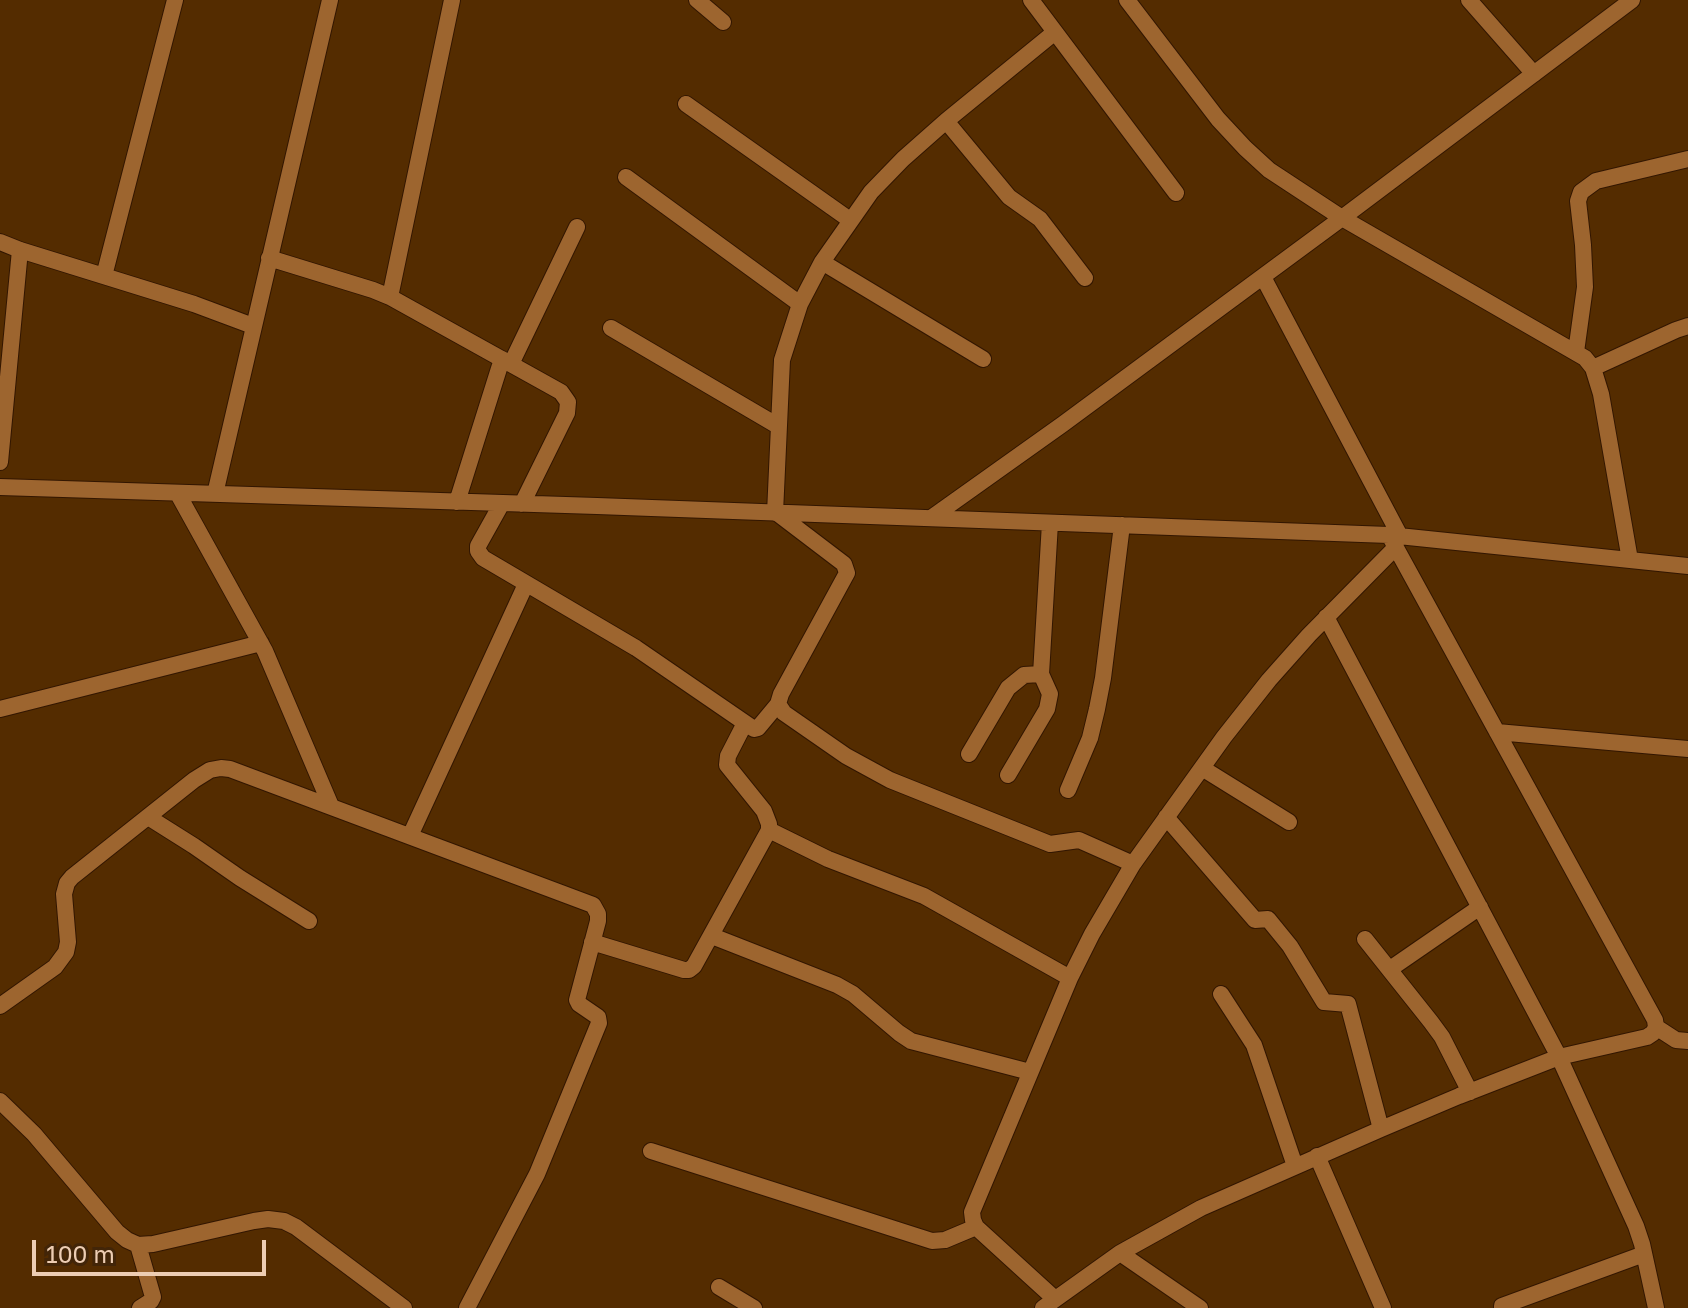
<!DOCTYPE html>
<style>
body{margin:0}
#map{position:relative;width:1688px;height:1308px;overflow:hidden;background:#542c00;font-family:"Golos Text",sans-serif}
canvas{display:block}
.scale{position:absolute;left:32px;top:1240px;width:234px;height:36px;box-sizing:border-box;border:4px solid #edcdb3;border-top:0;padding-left:10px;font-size:24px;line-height:28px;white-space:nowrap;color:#edcdb3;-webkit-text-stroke:6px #422508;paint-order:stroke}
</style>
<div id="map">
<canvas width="1688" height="1308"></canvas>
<div class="scale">100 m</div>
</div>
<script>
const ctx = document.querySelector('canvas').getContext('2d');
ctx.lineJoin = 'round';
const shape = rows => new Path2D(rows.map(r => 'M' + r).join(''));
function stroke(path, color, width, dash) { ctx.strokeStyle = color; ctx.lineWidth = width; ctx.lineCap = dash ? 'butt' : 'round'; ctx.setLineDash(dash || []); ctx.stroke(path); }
const street = shape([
 [697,0,723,22],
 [1031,0,1176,193],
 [1127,0,1218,119,1245,148,1269,170,1342,218,1585,358,1593,368,1601,394,1630,560],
 [1469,0,1534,74],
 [686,104,850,220],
 [946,121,1009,197,1040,219,1085,278],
 [626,177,800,304],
 [0,242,20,250,194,304,253,326],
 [269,258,373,290,390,297,561,392,568,402,567,413,522,504],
 [822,262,983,359],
 [104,276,175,0],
 [1263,277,1400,536],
 [390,297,452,0],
 [611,328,778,426],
 [1576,352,1585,287,1583,245,1578,201,1581,192,1596,181,1688,159],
 [511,364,577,227],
 [1593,368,1676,330,1688,326],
 [0,462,20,250],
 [0,487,597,506,1389,535,1688,566],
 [178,494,265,651,331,806],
 [215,494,330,0],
 [457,502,502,359],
 [502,503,478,546,478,551,483,558,636,648,754,729,758,728,778,704],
 [775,513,782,360,800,304,822,262,871,192,903,159,946,121,1055,32],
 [777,513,844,564,847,573,781,694,778,704,784,713,846,756,890,780,1050,844,1079,840,1133,864],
 [931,518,1063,424,1342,218,1632,0],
 [1326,617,1559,1057,1636,1226,1642,1244,1656,1308],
 [0,709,261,643],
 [1497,732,1688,749],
 [969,754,1008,688,1024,675,1041,674],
 [1202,768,1289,822],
 [1008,775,1047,709,1050,694,1041,674,1050,523],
 [1068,790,1090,738,1097,709,1103,678,1122,525],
 [148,817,194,846,240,878,309,921],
 [1166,817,1255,920,1268,919,1290,946,1324,1002,1348,1004,1381,1129],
 [769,830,828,859,924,896,1070,978],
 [410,836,526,584],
 [712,936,837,985,853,994,899,1033,911,1041,1030,1072],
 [1365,939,1431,1022,1442,1037,1470,1092],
 [592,942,684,970,689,970,694,966,769,830,769,824,764,811,727,765,728,756,745,723],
 [1390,969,1480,907],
 [1221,994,1254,1045,1295,1166],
 [0,1006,55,967,66,952,68,942,64,894,67,883,72,877,194,780,210,770,221,768,230,769,593,905,598,914,598,921,577,1000,579,1004,598,1017,599,1023,537,1174,467,1308],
 [1656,1027,1676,1040,1688,1041],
 [0,1101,34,1134,117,1232,127,1240,138,1245,153,1244,254,1221,268,1219,284,1221,296,1227,404,1308],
 [651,1151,932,1241,945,1240,976,1227],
 [1317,1156,1383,1308],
 [138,1245,153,1297,151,1301,140,1308],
 [1120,1253,1200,1308],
 [719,1287,754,1308],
 [1055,1299,976,1227,973,1220,972,1212,1070,978,1092,934,1133,864,1224,737,1269,680,1309,635,1396,547],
 [1043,1308,1120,1253,1201,1208,1381,1129,1459,1096,1559,1057,1647,1037,1653,1033,1656,1027,1655,1020,1389,535],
 [1502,1308,1502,1306,1644,1254]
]);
stroke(street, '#321600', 18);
stroke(street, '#9d652f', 16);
</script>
